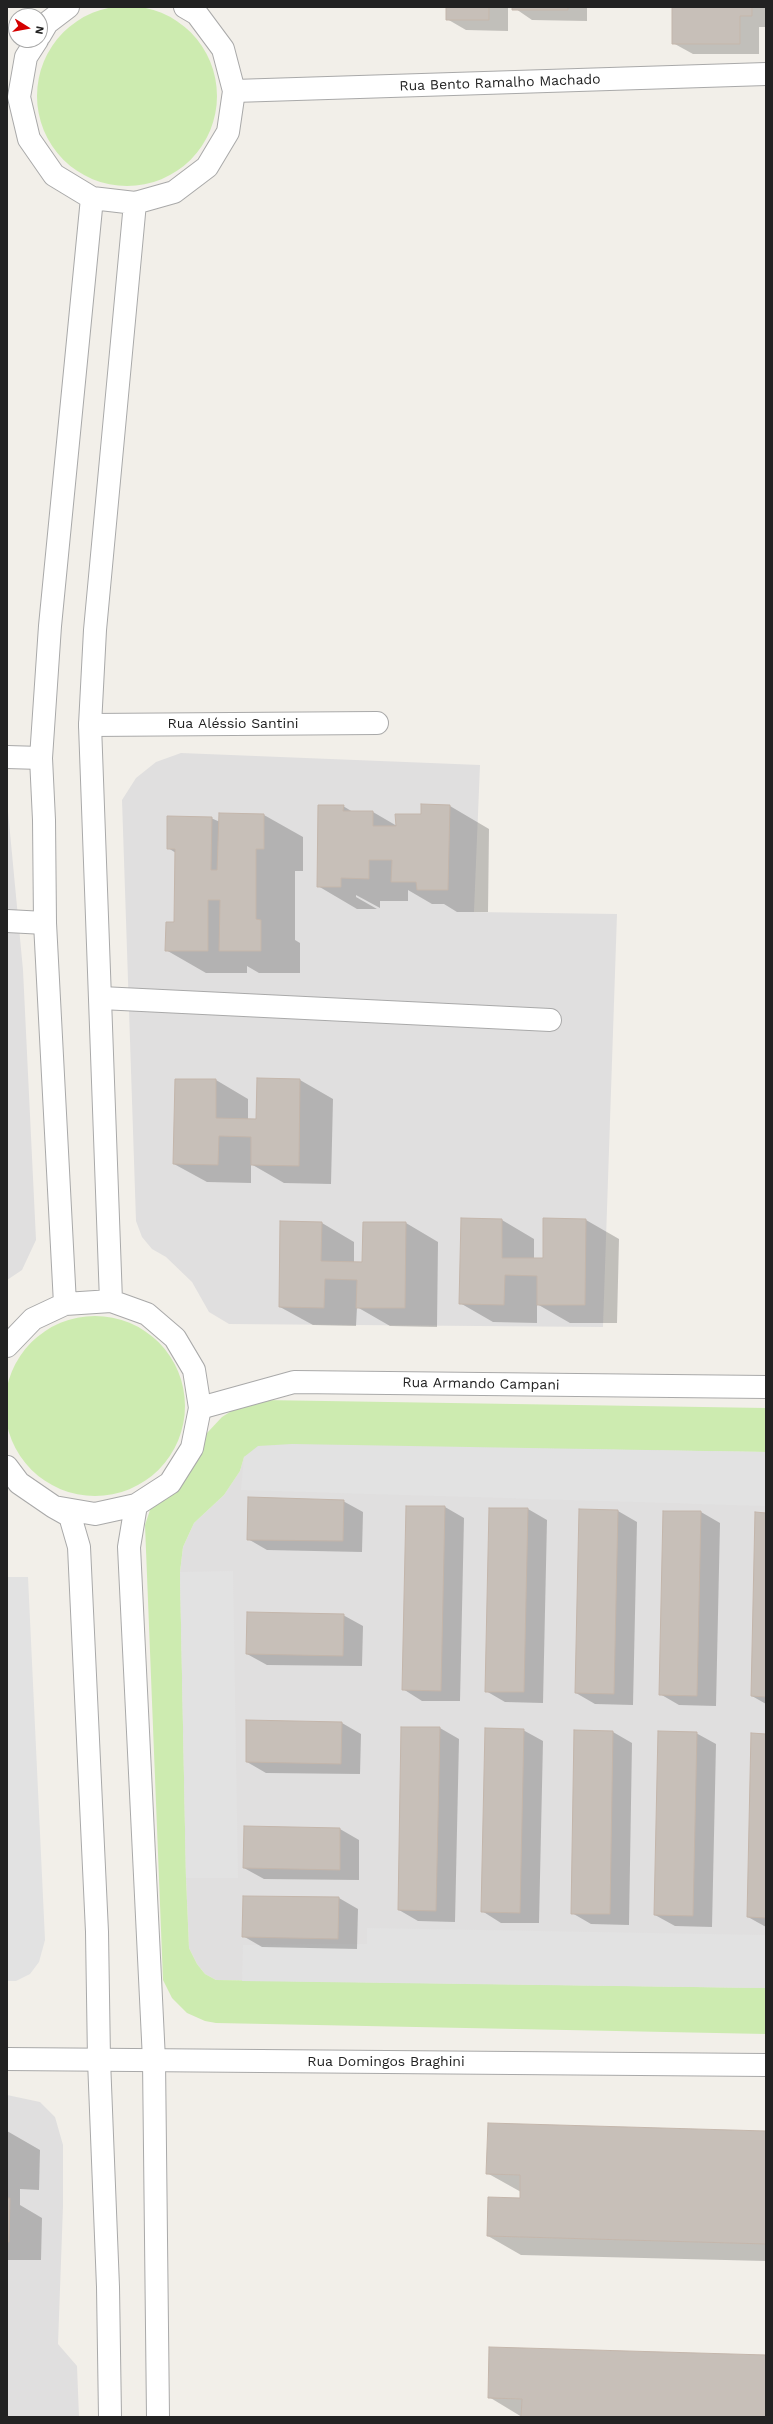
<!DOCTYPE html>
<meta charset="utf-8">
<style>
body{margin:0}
#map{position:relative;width:773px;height:2424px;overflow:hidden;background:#f2efe9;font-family:"Work Sans",sans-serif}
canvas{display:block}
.frame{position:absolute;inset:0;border:8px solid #222;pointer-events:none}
.north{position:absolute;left:8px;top:8px;width:40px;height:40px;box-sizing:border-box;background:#fff;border:1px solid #a7a7a7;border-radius:50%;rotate:101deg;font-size:11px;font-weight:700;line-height:16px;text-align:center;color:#222}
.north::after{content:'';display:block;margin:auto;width:14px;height:18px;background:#d40000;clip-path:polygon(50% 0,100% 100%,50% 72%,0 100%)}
</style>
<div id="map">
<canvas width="773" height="2424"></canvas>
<div class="frame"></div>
<div class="north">N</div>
</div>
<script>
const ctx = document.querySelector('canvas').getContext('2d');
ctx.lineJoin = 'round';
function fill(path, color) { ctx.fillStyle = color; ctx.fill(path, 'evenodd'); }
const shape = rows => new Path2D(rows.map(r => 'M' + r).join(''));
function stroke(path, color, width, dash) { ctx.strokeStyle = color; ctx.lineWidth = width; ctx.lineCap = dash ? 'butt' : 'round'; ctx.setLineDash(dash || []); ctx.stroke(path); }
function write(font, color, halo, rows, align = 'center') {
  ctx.font = font + ' "Work Sans",sans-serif'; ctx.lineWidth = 3.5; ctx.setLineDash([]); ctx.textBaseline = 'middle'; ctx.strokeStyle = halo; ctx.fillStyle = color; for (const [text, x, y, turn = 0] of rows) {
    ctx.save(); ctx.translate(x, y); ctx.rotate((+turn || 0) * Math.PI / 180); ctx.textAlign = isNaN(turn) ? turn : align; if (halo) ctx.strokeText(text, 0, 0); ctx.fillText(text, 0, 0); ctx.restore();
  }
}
fill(shape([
 [181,753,480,765,474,912,617,914,603,1327,229,1324,209,1312,192,1282,166,1257,152,1249,142,1237,136,1221,122,800,136,778,156,762],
 [7,801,23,970,36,1240,22,1270,7,1280],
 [292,1444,766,1452,766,1988,216,1980,205,1974,197,1964,189,1948,186,1878,180,1572,183,1547,194,1523,224,1495,240,1471,244,1457],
 [7,2095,40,2102,55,2117,63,2145,63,2206,58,2344,77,2366,79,2417,7,2417]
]), '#e0dfdf');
fill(shape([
 '37 96a90 90 0 1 1 180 0a90 90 0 1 1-180 0Z',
 '5 1406a90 90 0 1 1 180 0a90 90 0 1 1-180 0Z',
 [262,1400,766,1408,766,1452,277,1445,244,1457,240,1471,224,1495,194,1523,183,1547,180,1572,186,1878,189,1948,197,1964,205,1974,216,1980,766,1988,766,2034,216,2023,205,2021,187,2013,172,1998,163,1980,145,1525,153,1501,191,1466,207,1433,222,1417,241,1405]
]), '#cdebb0');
fill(shape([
 [292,1444,766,1452,766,1506,241,1490,244,1457,258,1446],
 [233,1571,238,1878,186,1878,180,1572],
 [7,1577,28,1577,45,1940,39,1962,30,1974,16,1981,7,1981],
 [367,1928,766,1935,766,1988,242,1981,243,1945,367,1944]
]), '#e2e2e2');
fill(shape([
 [447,7,508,7,508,31,466,30,447,19],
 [513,7,587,7,587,21,532,20],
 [673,7,766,7,766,27,759,27,759,54,693,54,673,43],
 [343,806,353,812,373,812,397,826,450,806,489,829,488,912,457,912,444,904,432,904,408,890,408,901,380,901,380,908,356,895,356,897,377,909,357,909,318,886],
 [220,814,264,815,303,837,303,871,295,871,295,940,300,943,300,973,259,973,247,966,247,973,206,973,166,950,175,922,176,853,168,848,211,818,220,822],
 [216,1080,248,1099,248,1119,257,1120,300,1080,333,1099,331,1184,284,1183,251,1164,251,1183,207,1182,174,1164],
 [544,1219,586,1220,619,1239,617,1323,570,1323,537,1304,537,1323,493,1322,460,1303,502,1220,534,1239,534,1259,544,1259],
 [322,1223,354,1242,354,1263,363,1263,406,1223,438,1242,437,1327,390,1326,357,1307,356,1326,313,1325,280,1307],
 [343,1501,363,1512,362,1552,267,1550,248,1539],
 [445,1507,464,1518,460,1701,422,1701,403,1689],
 [528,1509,547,1520,543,1703,505,1702,486,1691],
 [618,1511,637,1522,633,1705,595,1704,576,1693],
 [701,1512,720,1523,716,1706,679,1705,660,1694],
 [766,1514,766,1704,752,1696],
 [343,1615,363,1626,362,1666,267,1665,247,1654],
 [247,1721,342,1723,361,1734,360,1774,266,1773,247,1762],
 [402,1728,440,1728,459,1739,455,1922,418,1921,399,1910],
 [523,1730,543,1741,539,1923,501,1923,482,1911],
 [575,1731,613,1732,632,1743,629,1925,591,1924,572,1913],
 [696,1733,716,1744,712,1927,675,1926,655,1915],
 [766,1735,766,1927,748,1917],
 [340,1829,359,1840,359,1880,264,1879,244,1868],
 [339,1898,358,1909,357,1949,262,1947,243,1936],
 [7,2131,40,2150,39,2190,20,2189,20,2205,42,2218,41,2260,7,2260],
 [766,2132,766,2261,521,2255,488,2236,521,2199,521,2192,487,2173],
 [766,2356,766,2417,522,2417,489,2397]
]), '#0003');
const building = shape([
 [446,7,489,7,489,20,446,20,446,7],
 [512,7,568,7,568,10,512,10,512,7],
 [672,7,752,7,752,16,740,16,740,44,672,44,672,7],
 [421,804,450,805,448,890,417,890,416,882,391,882,392,860,369,860,369,879,341,878,341,887,317,887,318,805,344,805,343,811,373,811,373,826,396,826,395,814,421,814,421,804],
 [219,813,264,814,264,849,256,849,256,919,261,920,261,951,219,951,220,900,208,900,208,951,165,951,166,922,174,922,175,849,167,849,167,816,212,817,211,870,217,870,219,813],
 [257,1078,300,1079,299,1166,251,1165,251,1137,219,1136,218,1165,173,1164,175,1079,216,1079,216,1118,256,1119,257,1078],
 [461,1218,502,1219,502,1258,543,1258,543,1218,586,1219,585,1305,537,1305,537,1276,505,1275,504,1305,459,1304,461,1218],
 [280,1221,322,1222,321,1261,362,1262,363,1222,406,1222,405,1308,356,1308,357,1280,325,1279,324,1308,279,1307,280,1221],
 [248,1497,344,1500,343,1541,247,1540,248,1497],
 [406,1506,445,1506,441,1691,402,1690,406,1506],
 [489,1508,528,1508,524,1692,485,1692,489,1508],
 [579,1509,618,1510,614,1694,575,1693,579,1509],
 [663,1511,701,1511,697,1696,659,1695,663,1511],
 [755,1512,766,1513,766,1697,751,1696,755,1512],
 [247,1612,344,1614,343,1656,246,1654,247,1612],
 [246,1720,342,1722,341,1764,246,1762,246,1720],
 [401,1727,440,1727,436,1911,398,1910,401,1727],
 [485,1728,524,1729,520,1913,481,1912,485,1728],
 [574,1730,613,1731,610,1914,571,1914,574,1730],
 [658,1731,697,1732,693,1916,654,1915,658,1731],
 [751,1733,766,1734,766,1918,747,1917,751,1733],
 [244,1826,340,1828,340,1870,243,1868,244,1826],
 [243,1896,339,1897,338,1939,242,1937,243,1896],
 [488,2123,766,2131,766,2244,487,2236,488,2197,520,2198,520,2175,486,2174,488,2123],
 [7,2198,10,2198,9,2242,7,2242,7,2198],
 [489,2347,766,2355,766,2417,521,2417,522,2399,488,2398,489,2347]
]);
fill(building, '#c7bfb8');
stroke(building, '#c4b6ab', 1);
const service = shape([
 [7,921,45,923]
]);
const minor = shape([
 [234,91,766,74],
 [90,725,377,723],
 [7,757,41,758],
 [101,998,550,1020],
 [200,1408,294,1382,766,1387],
 [7,2059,766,2065]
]);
const tertiary = shape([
 [40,35,47,23,68,7],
 [37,40,26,57,19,97,29,139,54,175,92,198,135,203,174,192,207,167,228,132,234,91,223,49,197,14,185,7],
 [111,1301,90,725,95,630,135,203],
 [65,1304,45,923,44,820,41,758,50,626,92,198],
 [7,1346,33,1319,65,1304,111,1301,147,1314,175,1338,194,1370,200,1408,192,1448,170,1483,136,1505,95,1514,54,1507,19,1483,7,1467],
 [136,1505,129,1547,154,2060,158,2417],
 [54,1507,70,1516,79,1547,97,1932,99,2060,108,2287,110,2417]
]);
stroke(service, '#a9a9a9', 24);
stroke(minor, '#a9a9a9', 24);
stroke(tertiary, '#a9a9a9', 24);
stroke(service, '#fff', 22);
stroke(minor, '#fff', 22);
stroke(tertiary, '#fff', 22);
write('14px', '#222', '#fff', [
 ["Rua Bento Ramalho Machado",500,83,-2],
 ["Rua Aléssio Santini",233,724],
 ["Rua Armando Campani",481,1384,1],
 ["Rua Domingos Braghini",386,2062]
]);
</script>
